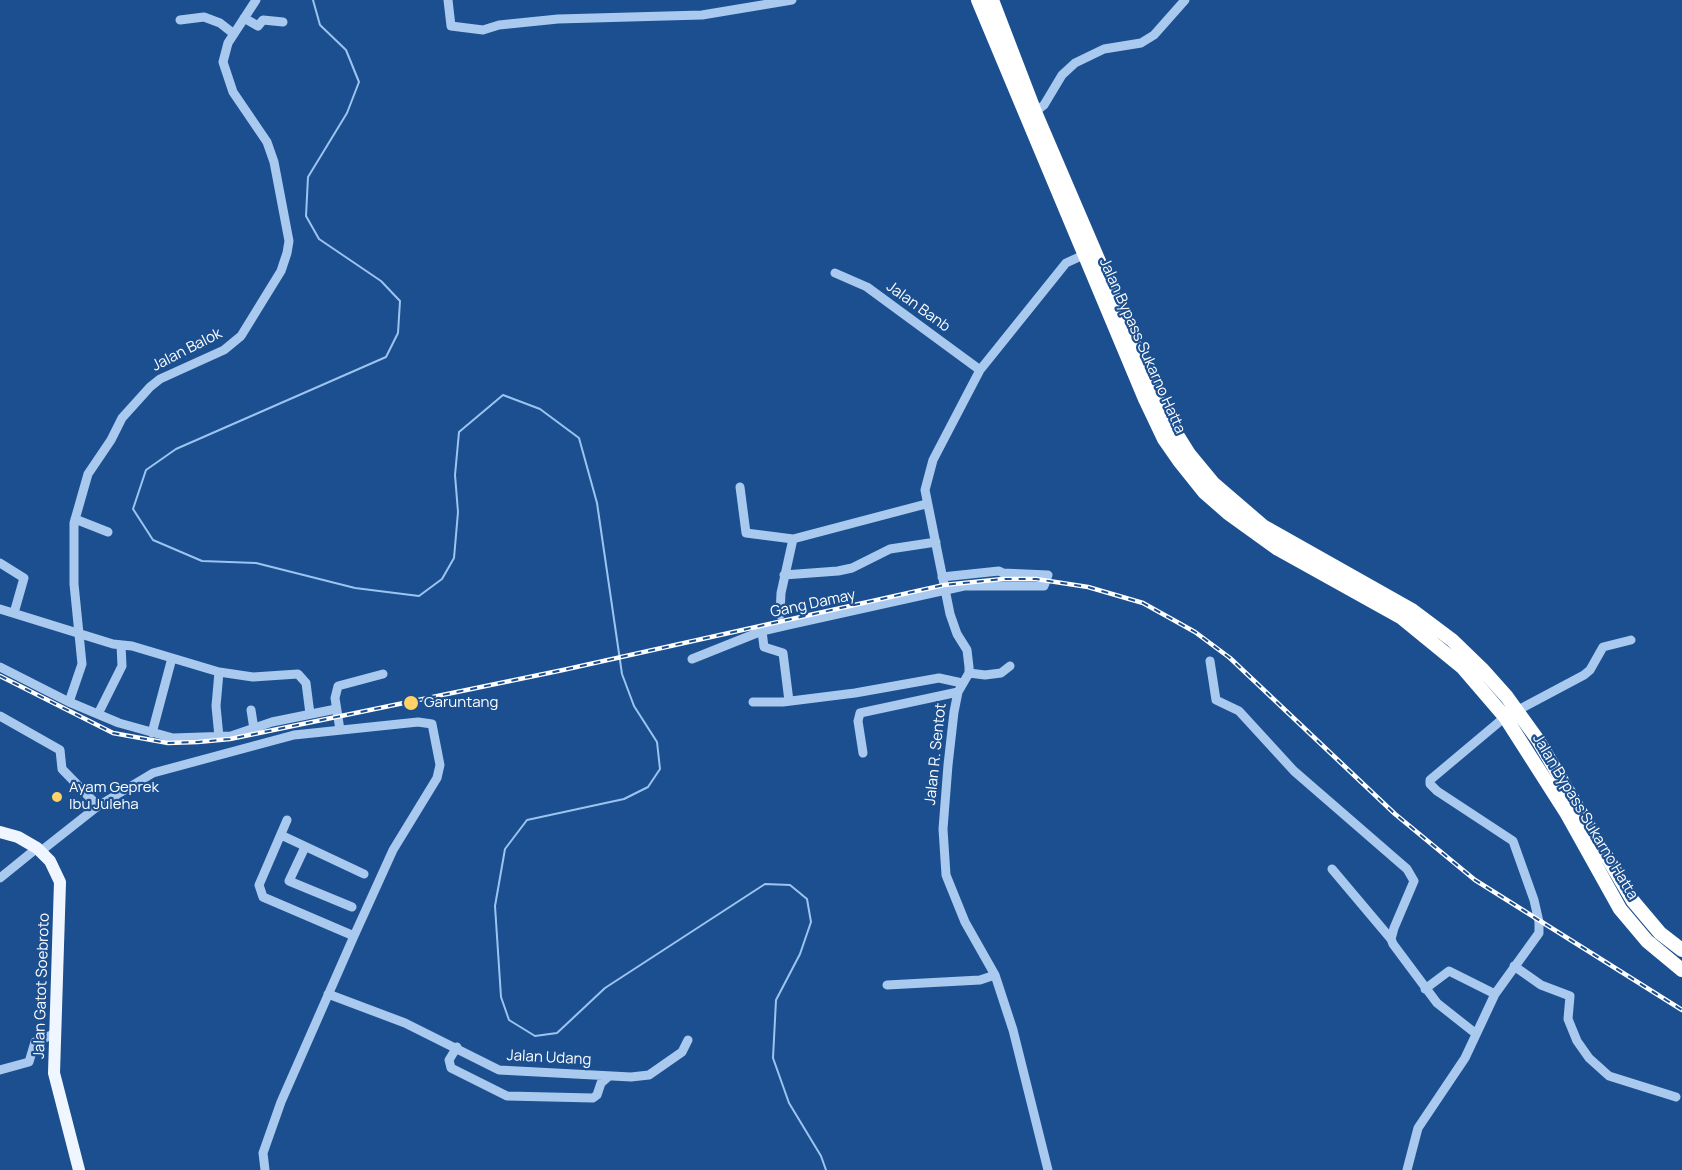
<!DOCTYPE html>
<style>
body{margin:0}
canvas{display:block;background:#1b4f8f}
</style>
<canvas width="1682" height="1170"></canvas>
<script>
const ctx = document.querySelector('canvas').getContext('2d');
ctx.lineJoin = 'round';
const shape = rows => new Path2D(rows.map(r => 'M' + r).join(''));
function stroke(path, color, width, dash) { ctx.strokeStyle = color; ctx.lineWidth = width; ctx.lineCap = dash ? 'butt' : 'round'; ctx.setLineDash(dash || []); ctx.stroke(path); }
function write(font, color, halo, rows, align = 'center') {
  ctx.font = font + ' Manrope,sans-serif'; ctx.lineWidth = 4.5; ctx.setLineDash([]); ctx.textBaseline = 'middle'; ctx.strokeStyle = halo; ctx.fillStyle = color; for (const [text, x, y, turn = 0] of rows) {
    ctx.save(); ctx.translate(x, y); ctx.rotate((+turn || 0) * Math.PI / 180); ctx.textAlign = isNaN(turn) ? turn : align; if (halo) ctx.strokeText(text, 0, 0); ctx.fillText(text, 0, 0); ctx.restore();
  }
}
stroke(shape([
 [313,0,320,25,346,50,359,82,347,113,308,177,306,216,319,239,381,281,400,301,398,333,386,357,176,449,146,470,133,509,153,540,202,561,256,563,355,588,419,596,442,579,454,558,458,512,455,475,459,432,503,395,540,409,579,438,597,503,622,674,634,706,657,742,660,769,648,787,624,799,527,820,505,849,495,906,501,997,509,1020,535,1036,557,1033,605,988,765,884,790,885,807,899,811,922,800,954,776,1000,773,1058,789,1103,821,1156,826,1170]
]), '#9cc4f0', 2);
stroke(shape([
 [448,0,451,26,483,30,499,25,558,19,702,15,792,0],
 [244,18,258,26,263,20,283,22],
 [180,20,204,17,220,23,234,34],
 [1035,112,1044,105,1062,75,1075,63,1104,49,1141,43,1154,35,1185,0],
 [835,273,867,287,980,370],
 [740,487,746,533,793,539],
 [75,519,108,532],
 [0,563,24,578,14,613],
 [784,575,838,571,852,568,890,549,936,542],
 [0,609,113,644,132,646,219,672,216,706,219,737],
 [780,615,781,593,793,539,926,504],
 [762,631,764,647,783,653,789,701],
 [692,659,762,631,788,625,964,586,1044,586,1048,575,1003,573,999,571,942,577],
 [1210,661,1216,700,1239,711,1294,771,1407,869,1414,881,1394,928,1391,939,1393,944,1437,1003,1475,1033],
 [0,667,69,702,119,723,173,738,231,736,272,722,336,709],
 [219,672,253,677,298,674,306,683,310,714],
 [969,673,985,675,1001,673,1010,666],
 [69,702,82,664,74,584,74,523,88,474,111,440,122,418,150,387,160,379,224,350,241,336,281,271,287,253,289,241,274,162,267,142,233,92,223,62,228,43,256,0],
 [753,702,783,702,855,693,939,678,962,683],
 [251,710,254,729],
 [98,714,122,666,121,645],
 [0,716,60,750,62,769,98,806],
 [340,730,335,698,338,686,383,674],
 [152,733,172,658],
 [863,753,858,721,860,713,958,692],
 [287,820,259,885,263,897,354,936],
 [281,835,364,874],
 [305,847,289,881,352,907],
 [41,851,98,806,153,773,294,735,418,722,432,724,440,765,437,778,393,850,354,936,281,1102,263,1153,265,1170],
 [1332,869,1391,939],
 [0,878,37,848],
 [1514,966,1541,985,1570,996,1568,1019,1577,1041,1589,1058,1609,1076,1676,1097],
 [887,985,980,980,995,975],
 [1425,989,1449,971,1495,994],
 [328,994,405,1023,499,1070,631,1077,649,1075,682,1052,688,1040],
 [457,1047,449,1060,451,1068,507,1096,593,1098,597,1095,601,1083,609,1076],
 [0,1070,29,1062,35,1042,54,1034],
 [1048,1170,1013,1030,995,975,965,922,946,875,943,829,948,765,954,712,958,692,969,673,969,667,967,650,957,634,950,614,925,490,933,460,980,370,1066,263,1088,253],
 [1407,1170,1418,1128,1465,1058,1495,994,1539,933,1539,922,1534,900,1513,841,1437,791,1430,784,1430,780,1505,717,1584,675,1590,670,1603,647,1631,640]
]), '#a9c9ee', 9);
stroke(shape([
 [0,832,18,837,37,848,50,861,60,882,54,1073,79,1170]
]), '#f0f6ff', 12);
stroke(shape([
 [978,0,1145,399,1164,439,1180,462,1204,492,1228,513,1278,549,1402,618,1462,667,1505,717,1567,814,1620,909,1647,941,1682,970],
 [992,0,1035,112,1146,371,1169,422,1189,454,1213,483,1263,526,1412,610,1452,640,1482,669,1507,697,1538,740,1633,901,1660,933,1682,950]
]), '#fff', 14);
const rail = shape([
 [0,676,113,733,168,743,198,742,230,739,563,670,944,585,1003,579,1036,579,1088,587,1143,603,1195,632,1230,658,1395,814,1475,880,1682,1010]
]);
stroke(rail, '#fff', 4.5);
stroke(rail, '#1b4f8f', 2, [7]);
for (const [x, y, r, color] of [
 [411,703,8,"#ffd166"],
 [57,797,6,"#ffd166"]
]) { const dot = new Path2D(); dot.arc(x, y, r, 0, 2 * Math.PI); ctx.fillStyle = color; ctx.fill(dot); stroke(dot, '#1b4f8f', 2); }
write('15px', '#fff', '#1b4f8f', [
 ["Jalan Banb",918,307,36],
 ["Jalan Bypass Sukarno Hatta",1142,346,66],
 ["Jalan Balok",187,350,-27],
 ["Gang Damay",813,604,-12],
 ["Jalan R. Sentot",936,754,-84],
 ["Jalan Bypass Sukarno Hatta",1585,817,59],
 ["Jalan Gatot Soebroto",42,986,-88],
 ["Jalan Udang",549,1058,3]
]);
write('15px', '#fff', '#1b4f8f', [
 ["Garuntang",424,703],
 ["Ayam Geprek",69,788],
 ["Ibu Juleha",69,805]
], 'left');
</script>
